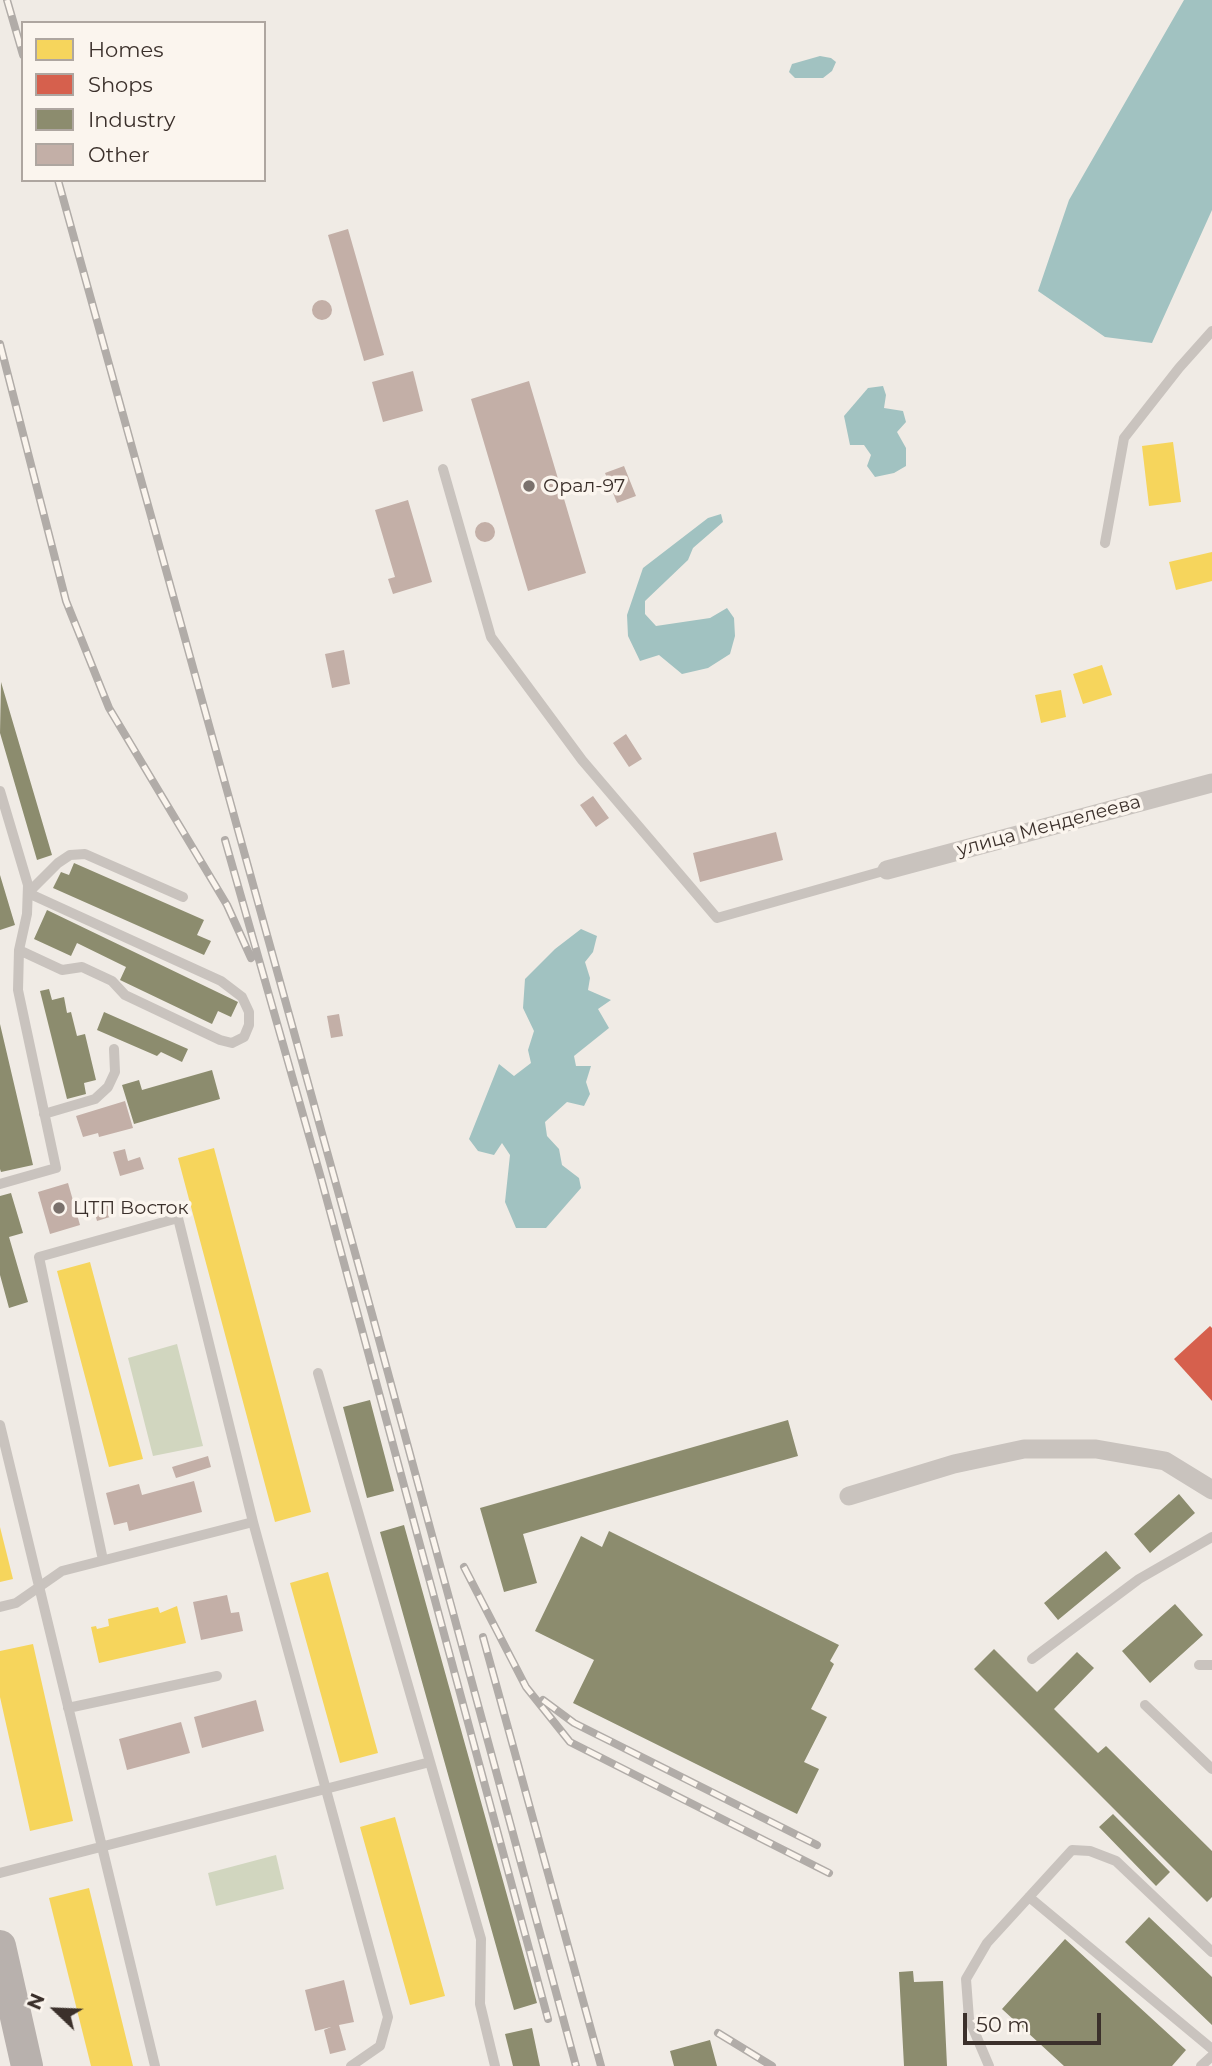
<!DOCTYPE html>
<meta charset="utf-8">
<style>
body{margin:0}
#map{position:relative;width:1212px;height:2066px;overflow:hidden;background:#f0ebe5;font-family:Montserrat,sans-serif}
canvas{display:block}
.legend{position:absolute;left:21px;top:21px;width:245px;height:161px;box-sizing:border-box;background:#fbf5ee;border:2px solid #aea6a0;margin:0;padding:9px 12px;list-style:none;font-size:21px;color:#3b302b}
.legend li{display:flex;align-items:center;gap:14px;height:35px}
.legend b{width:35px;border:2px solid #aea6a0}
.north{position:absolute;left:21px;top:1975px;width:70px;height:70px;-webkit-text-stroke:5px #fbf5ee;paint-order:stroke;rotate:293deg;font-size:19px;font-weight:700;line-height:28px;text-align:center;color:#3b302b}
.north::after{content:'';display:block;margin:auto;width:24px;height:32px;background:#3b302b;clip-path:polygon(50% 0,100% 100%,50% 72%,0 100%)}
.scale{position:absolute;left:963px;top:2013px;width:138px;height:32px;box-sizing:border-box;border:4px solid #3b302b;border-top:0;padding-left:9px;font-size:21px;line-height:24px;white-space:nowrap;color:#3b302b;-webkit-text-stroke:5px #fbf5ee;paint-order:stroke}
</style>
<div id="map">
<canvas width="1212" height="2066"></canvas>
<ul class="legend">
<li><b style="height:19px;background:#f6d55c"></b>Homes</li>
<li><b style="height:19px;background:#d6604d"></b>Shops</li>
<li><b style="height:19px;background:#8c8c6e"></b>Industry</li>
<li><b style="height:19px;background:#c3afa7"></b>Other</li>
</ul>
<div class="north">N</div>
<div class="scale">50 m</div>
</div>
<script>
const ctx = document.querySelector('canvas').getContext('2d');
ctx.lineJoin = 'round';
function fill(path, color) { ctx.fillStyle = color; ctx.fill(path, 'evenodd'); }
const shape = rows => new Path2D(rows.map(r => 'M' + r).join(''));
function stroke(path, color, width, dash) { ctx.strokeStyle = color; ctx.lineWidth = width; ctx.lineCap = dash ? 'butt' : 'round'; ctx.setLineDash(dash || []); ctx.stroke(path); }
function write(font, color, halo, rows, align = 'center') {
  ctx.font = font + ' Montserrat,sans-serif'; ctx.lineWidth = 7; ctx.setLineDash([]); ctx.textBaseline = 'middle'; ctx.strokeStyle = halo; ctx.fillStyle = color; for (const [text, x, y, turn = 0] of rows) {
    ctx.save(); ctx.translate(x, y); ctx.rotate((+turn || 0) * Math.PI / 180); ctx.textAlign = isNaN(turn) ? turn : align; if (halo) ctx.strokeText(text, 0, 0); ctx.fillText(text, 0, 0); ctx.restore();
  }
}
fill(shape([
 [177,1344,203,1446,153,1456,128,1358],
 [276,1855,284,1889,216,1906,208,1873]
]), '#d1d6bf');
fill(shape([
 [1184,0,1212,0,1212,210,1152,343,1105,337,1038,291,1069,200],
 [820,56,831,58,836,62,832,71,823,78,795,78,789,72,792,64],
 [883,386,886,395,884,408,903,411,906,422,897,432,906,448,906,466,894,473,875,477,867,466,871,455,864,445,850,445,844,416,868,388],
 [721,514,723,522,693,548,688,560,645,601,645,614,656,626,710,618,727,608,734,618,735,636,730,654,708,668,682,674,659,655,640,661,628,636,627,615,643,568,708,518],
 [581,929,597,936,593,952,585,962,590,978,588,990,611,1000,598,1009,609,1028,574,1056,576,1066,591,1066,586,1082,590,1094,584,1106,567,1102,545,1122,547,1136,559,1149,562,1165,579,1178,581,1188,546,1228,516,1228,505,1202,510,1155,502,1143,494,1155,478,1151,469,1139,499,1064,514,1076,531,1063,528,1050,534,1031,523,1008,525,979,555,949]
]), '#a1c2c1');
fill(shape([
 [1173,442,1181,502,1149,506,1142,446],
 [1212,552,1212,581,1176,590,1169,562],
 [1102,665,1112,695,1083,704,1073,674],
 [1061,690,1066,717,1041,723,1035,695],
 [214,1148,311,1512,275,1522,178,1158],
 [90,1262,143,1459,109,1467,57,1271],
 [0,1527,13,1579,0,1582],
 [328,1572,378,1753,340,1763,290,1583],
 [177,1606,186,1643,99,1663,91,1627,96,1626,97,1629,109,1626,108,1619,158,1607,160,1613],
 [33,1644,73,1821,30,1831,0,1697,0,1651],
 [395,1817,445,1996,410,2005,360,1827],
 [89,1888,133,2066,91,2066,49,1898]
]), '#f6d55c');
fill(shape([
 [1210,1326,1212,1328,1212,1401,1174,1359]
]), '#d6604d');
fill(shape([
 [1,682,52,855,37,860,0,733],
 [74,863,204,920,197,935,211,941,204,955,53,888,61,872,69,875],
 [0,875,15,925,0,930],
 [47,910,238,1002,231,1017,218,1011,212,1024,120,980,126,967,77,943,71,956,34,939],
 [49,989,52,1000,64,997,67,1013,71,1012,77,1036,85,1034,96,1080,84,1083,86,1094,67,1099,40,991],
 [104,1012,188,1049,182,1062,161,1052,157,1056,97,1030],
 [0,1024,33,1165,1,1172,0,1169],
 [212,1070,220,1099,134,1124,122,1085,139,1080,142,1090],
 [11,1193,23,1233,9,1237,28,1302,9,1308,0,1275,0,1196],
 [370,1400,394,1491,367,1498,343,1407],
 [788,1420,798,1456,523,1534,537,1583,504,1592,480,1508],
 [1179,1494,1195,1513,1150,1553,1134,1534],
 [404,1525,537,2003,514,2010,380,1532],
 [609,1531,839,1645,830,1661,834,1664,811,1709,827,1717,804,1762,819,1769,797,1814,573,1703,594,1660,535,1631,581,1536,602,1547],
 [1106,1551,1121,1568,1058,1620,1044,1603],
 [1175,1604,1203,1635,1150,1683,1122,1651],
 [994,1649,1037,1692,1077,1652,1094,1668,1054,1709,1098,1753,1106,1746,1212,1851,1212,1897,1207,1902,974,1669],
 [1113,1814,1170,1872,1156,1886,1099,1827],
 [1149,1917,1212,1977,1212,2025,1125,1942],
 [1065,1939,1186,2050,1172,2066,1064,2066,1002,2009],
 [913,1971,914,1982,943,1981,947,2066,904,2066,899,1972],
 [532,2028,540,2066,513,2066,505,2034],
 [710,2040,717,2066,674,2066,670,2051]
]), '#8c8c6e');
fill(shape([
 [348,229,384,355,364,361,328,235],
 '312 310a10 10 0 1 1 20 0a10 10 0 1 1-20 0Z',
 [413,371,423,411,383,422,372,382],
 [529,381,586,573,528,591,471,399],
 [624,466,636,496,617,503,605,473],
 [408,500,432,582,393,594,388,579,395,577,375,510],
 '475 532a10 10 0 1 1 20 0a10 10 0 1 1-20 0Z',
 [344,650,350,684,332,688,325,654],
 [626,734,642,759,629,767,613,743],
 [593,796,609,818,596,827,580,805],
 [776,832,783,860,700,882,693,853],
 [339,1014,343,1036,331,1038,327,1016],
 [125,1101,133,1128,99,1137,98,1133,83,1137,76,1116],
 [125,1149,128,1161,140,1157,144,1169,120,1176,113,1152],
 [68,1183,80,1225,50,1234,38,1192],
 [108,1199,113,1216,97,1221,92,1203],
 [208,1456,211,1467,176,1478,172,1467],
 [194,1481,202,1512,129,1531,127,1522,114,1525,106,1493,139,1484,142,1495],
 [227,1595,231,1613,239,1612,243,1631,201,1640,193,1602],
 [256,1700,264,1731,202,1748,194,1717],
 [181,1722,190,1753,127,1770,119,1739],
 [344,1980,354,2022,339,2025,346,2050,330,2054,324,2030,331,2027,315,2031,305,1990]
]), '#c3afa7');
stroke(shape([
 [443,469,491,637,582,760,717,918,887,870],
 [1105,543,1124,438,1179,368,1212,331],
 [0,791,28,885,27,914,19,950,18,990,56,1168,0,1184],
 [19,950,62,970,82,967,112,981,125,995,220,1040,232,1043,244,1037,249,1025,249,1012,242,997,221,981,28,893,58,863,70,855,85,854,183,897],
 [44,1114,95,1099,108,1087,115,1072,114,1049],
 [318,1373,481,1939,480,2004,495,2066],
 [0,1425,155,2066],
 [103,1560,39,1257,178,1218,253,1522],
 [0,1607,16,1603,62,1571,253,1522,388,2017,380,2046,351,2066],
 [1032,1659,1139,1579,1212,1537],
 [1199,1665,1212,1665],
 [1145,1705,1212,1769],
 [68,1708,217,1676],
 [0,1873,430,1762],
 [1029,1897,1212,2049],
 [989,2066,969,2019,966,1979,987,1943,1072,1850,1090,1851,1116,1861,1212,1952],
 [1201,2066,1212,2056]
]), '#c9c3be', 10);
stroke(shape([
 [887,870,1212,783],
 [849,1496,954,1464,1024,1449,1096,1449,1165,1461,1212,1490]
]), '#c9c3be', 19);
stroke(shape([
 [0,1946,27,2066]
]), '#b8b1ad', 32);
const rail = shape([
 [7,0,23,55],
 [58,180,372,1314,576,2066],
 [0,344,66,601,109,708,227,905,251,958],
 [225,840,321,1178,548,2019],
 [464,1567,526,1687,570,1742,829,1873],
 [483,1637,601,2066],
 [543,1700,574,1723,817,1845],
 [718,2033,772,2066]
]);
stroke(rail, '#b1aca8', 8);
stroke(rail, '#fbf5ee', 5, [16]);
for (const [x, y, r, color] of [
 [529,486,7,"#7a716c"],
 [59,1208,7,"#7a716c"]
]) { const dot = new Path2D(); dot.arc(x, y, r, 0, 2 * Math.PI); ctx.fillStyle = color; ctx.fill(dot); stroke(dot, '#fbf5ee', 2.5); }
write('19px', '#3b302b', '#fbf5ee', [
 ["Орал-97",543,486],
 ["ЦТП Восток",73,1208]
], 'left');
write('19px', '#3b302b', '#fbf5ee', [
 ["улица Менделеева",1049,826,-15]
]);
</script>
